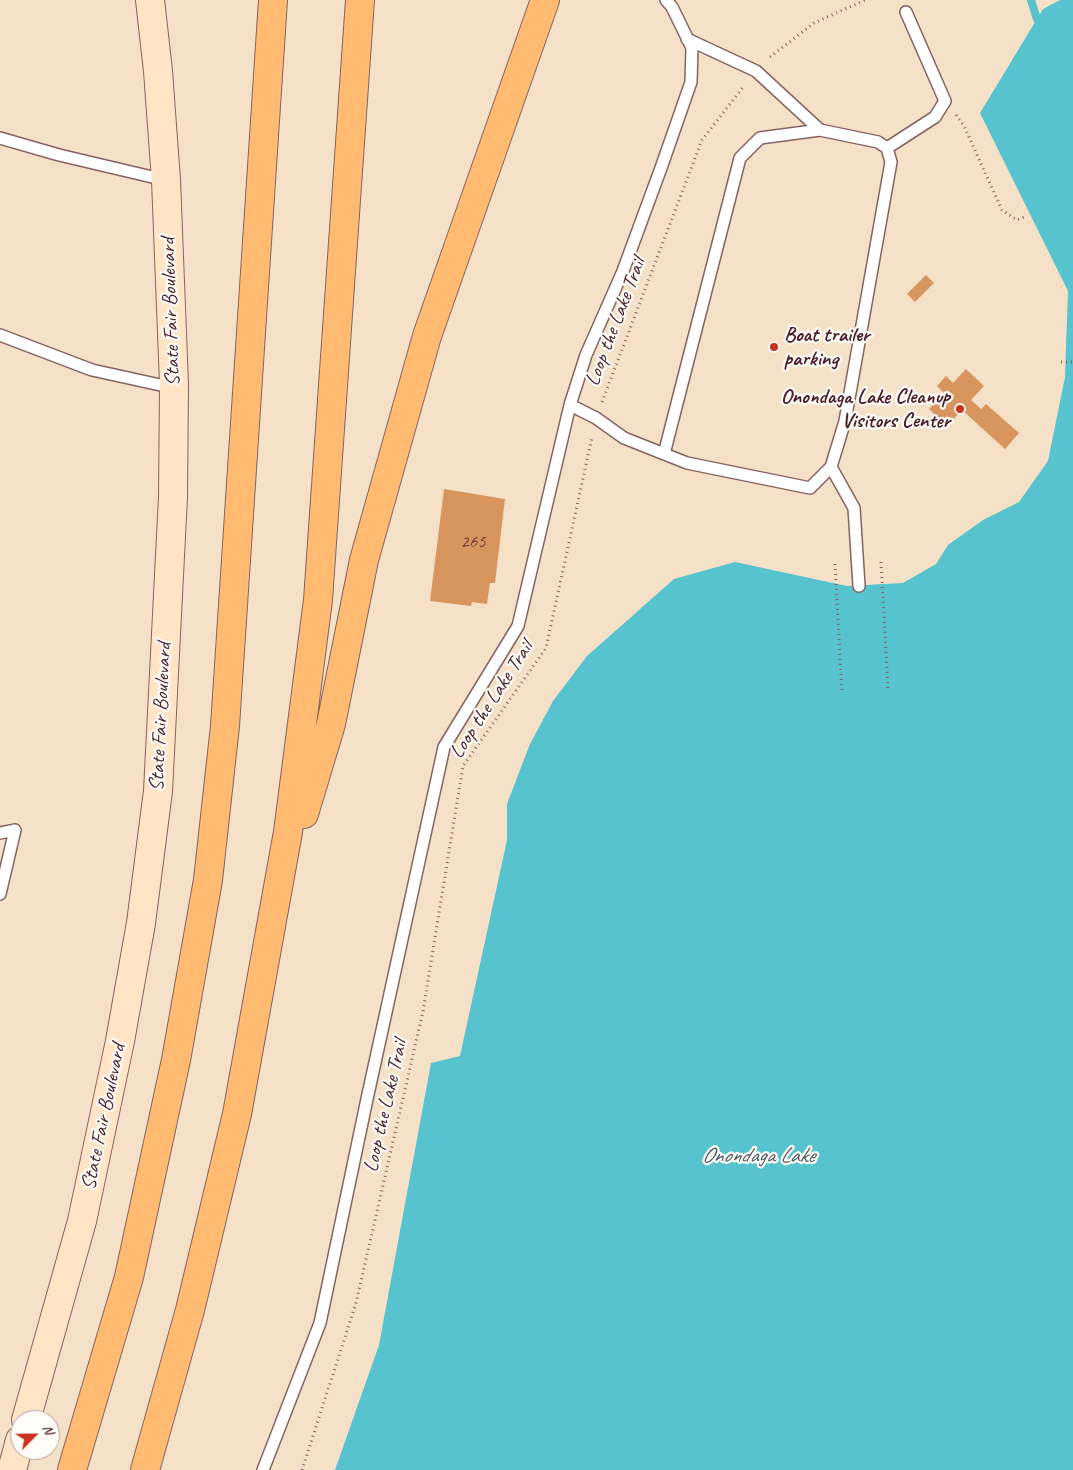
<!DOCTYPE html>
<style>
body{margin:0}
#map{position:relative;width:1073px;height:1470px;overflow:hidden;background:#f5e1c7;font-family:Caveat,sans-serif}
canvas{display:block}
.north{position:absolute;left:10px;top:1410px;width:50px;height:50px;box-sizing:border-box;background:#fdfcf7;border:1px solid #b5a4a5;border-radius:50%;rotate:67deg;font-size:14px;font-weight:700;line-height:20px;text-align:center;color:#4a1f2b}
.north::after{content:'';display:block;margin:auto;width:18px;height:22px;background:#c8321e;clip-path:polygon(50% 0,100% 100%,50% 72%,0 100%)}
</style>
<div id="map">
<canvas width="1073" height="1470"></canvas>
<div class="north">N</div>
</div>
<script>
const ctx = document.querySelector('canvas').getContext('2d');
ctx.lineJoin = 'round';
function fill(path, color) { ctx.fillStyle = color; ctx.fill(path, 'evenodd'); }
const shape = rows => new Path2D(rows.map(r => 'M' + r).join(''));
function stroke(path, color, width, dash) { ctx.strokeStyle = color; ctx.lineWidth = width; ctx.lineCap = dash ? 'butt' : 'round'; ctx.setLineDash(dash || []); ctx.stroke(path); }
function write(font, color, halo, rows, align = 'center') {
  ctx.font = font + ' Caveat,sans-serif'; ctx.lineWidth = 4.5; ctx.setLineDash([]); ctx.textBaseline = 'middle'; ctx.strokeStyle = halo; ctx.fillStyle = color; for (const [text, x, y, turn = 0] of rows) {
    ctx.save(); ctx.translate(x, y); ctx.rotate((+turn || 0) * Math.PI / 180); ctx.textAlign = isNaN(turn) ? turn : align; if (halo) ctx.strokeText(text, 0, 0); ctx.fillText(text, 0, 0); ctx.restore();
  }
}
fill(shape([
 [1060,0,1073,0,1073,1470,335,1470,379,1345,431,1063,460,1056,507,840,507,804,530,744,553,701,587,656,674,579,735,562,847,586,903,583,936,564,948,545,983,520,1019,502,1048,461,1065,377,1068,291,980,113,1043,9]
]), '#56c3ce');
stroke(shape([
 [1031,0,1037,19,1042,28]
]), '#56c3ce', 8);
fill(shape([
 [926,275,934,283,915,302,907,294],
 [966,369,984,386,971,400,981,409,986,404,1019,433,1005,449,962,410,947,426,929,409,944,393,937,386,946,376,953,383],
 [444,489,505,499,495,583,490,583,487,604,472,602,471,606,430,601]
]), '#d8955d');
const service = shape([
 [687,39,756,71,820,130],
 [0,138,59,155,165,180],
 [887,148,935,117,945,101,906,12],
 [0,335,92,370,174,388],
 [570,405,596,418,624,438,687,463,810,488,831,467,845,421,891,162,887,148,878,142,820,130,760,138,740,158,664,454],
 [831,467,854,508,859,586],
 [0,833,15,830,0,894],
 [263,1470,320,1323,367,1099,444,747,518,626,570,405,586,355,623,271,661,168,691,82,692,48,672,7,666,0]
]);
const secondary = shape([
 [26,1420,82,1221,120,1041,141,923,158,791,173,497,174,384,166,180,158,71,150,0],
 [12,1470,20,1440]
]);
const motorway = shape([
 [304,814,331,724,364,560,427,336,545,0],
 [72,1470,129,1277,176,1060,208,880,225,726,273,0],
 [145,1470,190,1310,237,1114,288,832,318,600,360,0]
]);
stroke(service, '#866362', 14);
stroke(secondary, '#866362', 30);
stroke(motorway, '#866362', 30);
stroke(shape([
 [770,57,814,23,865,0],
 [956,115,964,126,1002,210,1017,220,1024,217],
 [1061,362,1073,362],
 [602,402,702,140,744,86],
 [881,562,888,689],
 [835,564,842,692],
 [302,1470,356,1303,423,1011,463,766,546,648,592,437]
]), '#866362', 3, [1, 4]);
stroke(service, '#fff', 11);
stroke(secondary, '#ffe4c6', 28);
stroke(motorway, '#febb71', 28);
for (const [x, y, r, color] of [
 [774,347,5,"#c8321e"],
 [960,409,5,"#c8321e"]
]) { const dot = new Path2D(); dot.arc(x, y, r, 0, 2 * Math.PI); ctx.fillStyle = color; ctx.fill(dot); stroke(dot, '#fdfcf7', 2); }
write('19px', '#6e3c38', null, [
 ["265",473,542]
]);
write('21px', '#4a1f2b', '#fdfcf7', [
 ["State Fair Boulevard",171,312,-92],
 ["Loop the Lake Trail",616,322,-69],
 ["Loop the Lake Trail",492,700,-57],
 ["State Fair Boulevard",161,717,-87],
 ["Loop the Lake Trail",386,1106,-77],
 ["State Fair Boulevard",104,1117,-78]
]);
write('bold 21px', '#4a1f2b', '#fdfcf7', [
 ["Boat trailer",784,335],
 ["parking",784,359],
 ["Onondaga Lake Cleanup",950,397,"right"],
 ["Visitors Center",950,421,"right"]
], 'left');
write('italic 22px', '#4e5864', '#fdfcf7', [
 ["Onondaga Lake",758,1156]
]);
</script>
